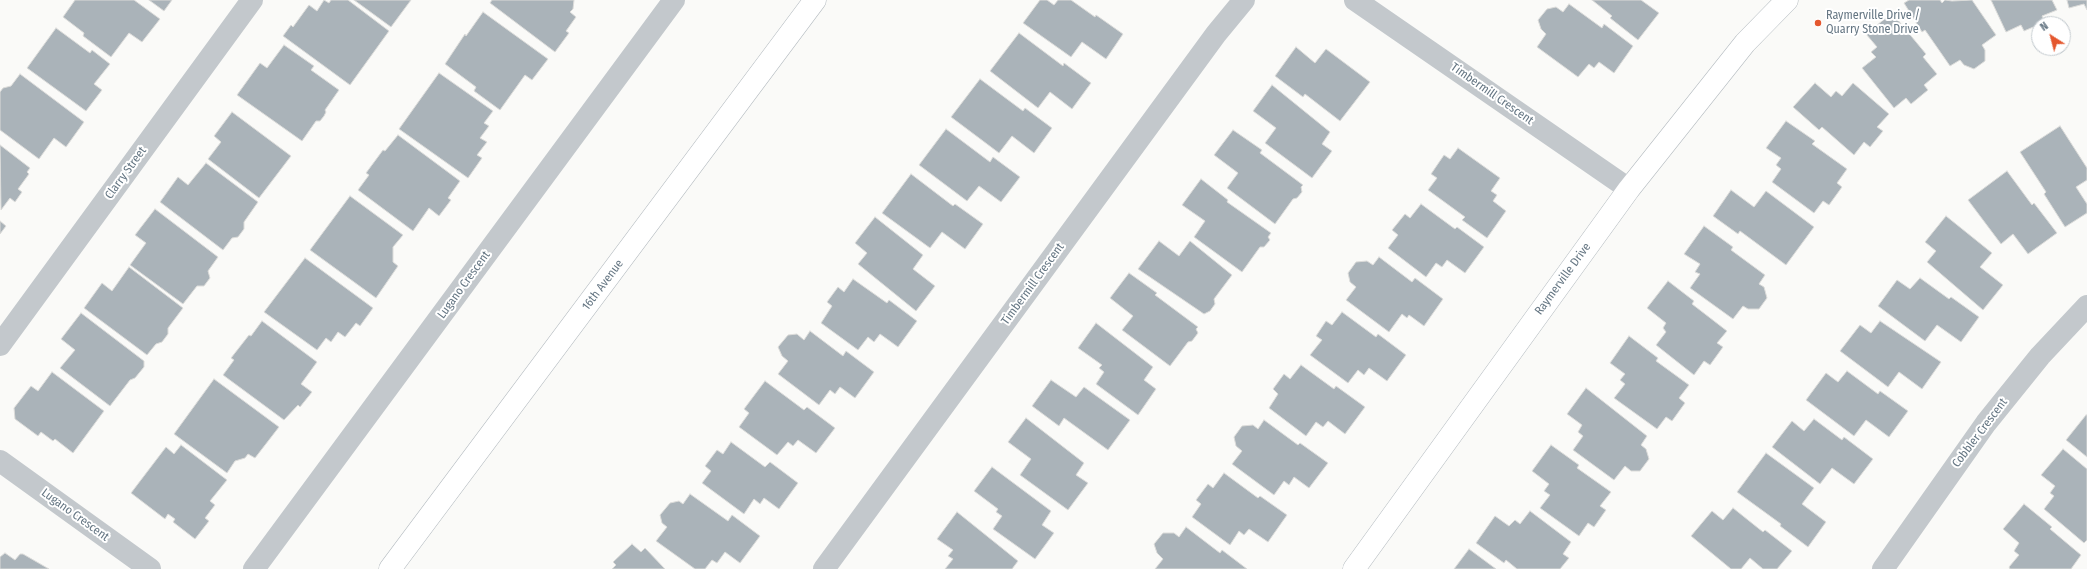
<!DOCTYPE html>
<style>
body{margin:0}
#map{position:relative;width:2087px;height:569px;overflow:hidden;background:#fafaf8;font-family:"Fira Sans Condensed",sans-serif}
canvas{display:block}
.north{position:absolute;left:2031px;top:16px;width:40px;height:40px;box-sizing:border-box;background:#fff;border:1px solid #c1c8cd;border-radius:50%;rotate:324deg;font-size:11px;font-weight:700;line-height:16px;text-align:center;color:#657683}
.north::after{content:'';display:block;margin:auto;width:14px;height:18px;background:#e4572e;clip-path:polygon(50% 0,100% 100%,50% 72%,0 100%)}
</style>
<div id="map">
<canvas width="2087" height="569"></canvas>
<div class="north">N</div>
</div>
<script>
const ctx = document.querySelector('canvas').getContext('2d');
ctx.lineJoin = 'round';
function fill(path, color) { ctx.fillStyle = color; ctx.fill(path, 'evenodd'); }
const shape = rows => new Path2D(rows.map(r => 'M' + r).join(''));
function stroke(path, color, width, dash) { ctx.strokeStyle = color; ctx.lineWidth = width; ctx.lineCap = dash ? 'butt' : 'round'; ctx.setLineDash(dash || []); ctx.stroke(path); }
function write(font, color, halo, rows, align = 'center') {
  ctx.font = font + ' "Fira Sans Condensed",sans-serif'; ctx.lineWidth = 4; ctx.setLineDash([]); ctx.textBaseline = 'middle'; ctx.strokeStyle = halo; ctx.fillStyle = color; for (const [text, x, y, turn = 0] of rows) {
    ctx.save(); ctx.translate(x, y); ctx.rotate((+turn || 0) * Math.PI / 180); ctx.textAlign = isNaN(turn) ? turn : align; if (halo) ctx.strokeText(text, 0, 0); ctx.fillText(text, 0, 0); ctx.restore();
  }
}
const building = shape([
 [75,0,134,0,160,19,142,42,129,33,111,57,83,36,84,33,63,17,75,0],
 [149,0,172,0,164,11,149,0],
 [324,0,329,3,331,0,348,0,389,31,350,85,283,36,291,25,293,27,309,5,317,11,324,0],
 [354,0,411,0,391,27,354,0],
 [492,0,574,0,573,9,570,12,576,17,566,31,569,33,555,52,490,3,492,0],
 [1040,0,1047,0,1054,5,1058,0,1071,0,1095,17,1096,15,1123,34,1106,59,1082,42,1071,57,1023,23,1040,0],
 [1592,0,1641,0,1659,13,1638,40,1610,18,1612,16,1592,0],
 [1909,0,1940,0,1942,3,1945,0,1952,1,1972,0,1996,35,1982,45,1985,50,1985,61,1974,69,1964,65,1960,60,1950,66,1925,30,1922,32,1904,3,1909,0],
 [1991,0,2052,0,2057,10,2042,16,2045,22,2024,31,2021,25,2006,32,1991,0],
 [2067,0,2087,0,2087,10,2084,4,2069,8,2067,0],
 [1569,4,1602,28,1604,24,1633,46,1614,73,1599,62,1594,68,1589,64,1578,77,1537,47,1546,34,1541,29,1538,20,1547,9,1556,7,1563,12,1569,4],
 [483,12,548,59,532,80,525,75,500,110,474,91,476,87,445,64,465,34,466,36,483,12],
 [1892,13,1926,54,1923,57,1937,74,1924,85,1928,90,1911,104,1906,98,1894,108,1862,68,1876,57,1871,52,1877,47,1866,34,1892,13],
 [56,28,90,53,92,50,110,64,94,84,102,90,86,111,27,68,56,28],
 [1019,33,1063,66,1064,63,1091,83,1072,109,1050,92,1038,108,990,71,1019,33],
 [284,45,314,66,311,70,339,90,325,110,326,112,324,116,320,121,316,121,302,141,237,95,260,63,267,68,284,45],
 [1296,47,1315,63,1326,49,1370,82,1340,121,1305,94,1303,97,1275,76,1296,47],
 [439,73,493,111,484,123,489,126,480,138,487,142,477,155,482,158,468,178,399,129,439,73],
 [20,74,84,122,66,147,54,138,39,159,0,130,0,92,3,88,11,86,20,74],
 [980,79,1023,111,1025,108,1052,128,1034,153,1012,136,999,153,951,117,980,79],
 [1815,83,1831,97,1836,91,1842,96,1853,83,1889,114,1877,127,1883,131,1870,147,1864,142,1854,155,1822,127,1819,130,1793,107,1815,83],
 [1272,85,1330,132,1322,144,1332,151,1312,178,1265,143,1276,128,1253,111,1272,85],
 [232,112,291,156,259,198,208,159,221,142,214,136,232,112],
 [1786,121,1815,141,1812,144,1847,169,1837,183,1842,187,1829,205,1823,201,1814,213,1772,182,1781,169,1776,165,1781,158,1766,148,1786,121],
 [2060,126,2087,168,2087,180,2076,187,2087,204,2087,213,2065,227,2044,194,2046,192,2020,152,2060,126],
 [946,129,990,162,993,157,1020,177,1001,202,979,186,967,201,919,165,946,129],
 [1233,130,1262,150,1260,153,1303,185,1301,187,1302,192,1297,198,1293,199,1275,224,1227,188,1238,173,1214,155,1233,130],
 [398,135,460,181,448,198,451,200,439,216,429,208,413,231,358,190,369,175,366,173,383,150,385,151,398,135],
 [0,145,30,168,27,172,29,174,18,189,22,192,15,202,10,198,1,210,0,145],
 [1458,148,1500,178,1491,191,1497,195,1493,201,1506,211,1487,238,1462,220,1465,217,1428,190,1437,178,1431,174,1444,155,1450,159,1458,148],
 [206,163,258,202,244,222,244,229,238,237,232,238,223,250,160,202,178,177,188,185,206,163],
 [2007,171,2032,205,2034,203,2057,233,2028,254,2013,234,2001,244,1968,200,2007,171],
 [911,174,953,206,955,204,983,224,965,249,942,232,930,248,882,213,911,174],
 [1201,179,1228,200,1227,202,1271,233,1268,237,1270,240,1264,247,1260,247,1242,272,1194,237,1205,221,1182,205,1201,179],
 [1731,190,1754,207,1766,191,1814,227,1786,265,1740,231,1738,234,1713,216,1731,190],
 [350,196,403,235,393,247,393,262,398,266,376,298,310,250,350,196],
 [1421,204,1455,229,1457,227,1484,247,1465,273,1447,260,1442,267,1436,263,1426,277,1388,248,1398,235,1392,230,1405,214,1410,218,1421,204],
 [155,209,218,257,208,271,210,278,204,286,197,286,183,304,130,265,146,243,135,235,155,209],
 [1946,216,1992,253,1980,267,2003,285,1983,310,1927,262,1936,251,1925,242,1946,216],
 [875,217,923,255,913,269,935,286,916,311,858,264,867,253,855,243,875,217],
 [0,221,6,226,0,234,0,221],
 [1704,226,1733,247,1731,250,1765,275,1759,284,1764,287,1767,298,1759,309,1748,309,1743,306,1733,319,1690,288,1700,274,1695,272,1700,264,1684,254,1704,226],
 [1159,241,1179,256,1190,241,1232,275,1214,299,1215,304,1210,311,1204,314,1138,269,1159,241],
 [1379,257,1412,282,1415,278,1443,299,1424,326,1409,315,1407,318,1402,314,1389,332,1346,300,1356,287,1350,282,1348,273,1356,262,1367,261,1373,265,1379,257],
 [305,258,373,308,360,326,356,323,345,337,338,332,331,342,326,338,317,350,264,312,305,258],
 [129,267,183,308,168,328,168,334,162,342,156,344,147,355,84,308,102,283,112,291,129,267],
 [1129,273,1157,293,1155,295,1198,327,1196,329,1198,333,1192,341,1188,342,1170,366,1122,330,1133,316,1110,298,1129,273],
 [1920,278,1949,299,1951,297,1979,317,1961,342,1937,325,1925,341,1878,306,1897,280,1910,289,1920,278],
 [853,279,887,303,889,300,917,321,898,347,880,334,874,342,868,337,858,350,821,323,832,306,827,302,838,287,844,292,853,279],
 [1668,281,1694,301,1692,304,1727,331,1717,343,1723,347,1710,365,1704,361,1694,375,1656,345,1666,332,1663,328,1666,323,1647,308,1668,281],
 [1342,312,1376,337,1378,334,1406,355,1387,381,1369,368,1364,375,1358,370,1348,383,1310,355,1322,340,1316,336,1326,321,1332,325,1342,312],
 [81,313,144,361,144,367,135,378,130,380,110,406,60,368,75,350,61,339,81,313],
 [262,321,317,362,301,384,312,392,300,407,298,405,284,420,223,375,234,360,231,358,249,335,251,336,262,321],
 [1880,321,1941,362,1922,389,1899,372,1888,387,1840,351,1860,325,1871,333,1880,321],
 [1096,323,1153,367,1144,380,1156,389,1138,415,1096,384,1104,372,1099,368,1102,365,1078,348,1096,323],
 [810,331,843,356,846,351,874,372,855,398,840,387,835,394,830,390,819,405,778,374,788,361,782,356,778,347,788,335,797,334,804,340,810,331],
 [1629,336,1658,358,1656,361,1689,385,1679,398,1685,403,1672,421,1666,417,1657,429,1614,398,1625,384,1620,380,1625,374,1610,363,1629,336],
 [1301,365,1334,389,1336,386,1365,407,1345,434,1328,421,1323,427,1316,422,1306,436,1269,408,1278,394,1273,389,1284,374,1290,379,1301,365],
 [1847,371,1878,394,1880,391,1908,411,1889,437,1866,420,1854,436,1806,400,1826,373,1838,382,1847,371],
 [52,372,104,411,73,453,55,439,53,441,41,432,38,436,15,419,14,408,31,386,38,391,52,372],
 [214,379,279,427,255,458,248,454,245,458,235,461,227,473,174,434,214,379],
 [1051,380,1076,397,1084,387,1130,420,1108,450,1064,418,1059,426,1032,406,1051,380],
 [765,381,804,410,807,407,835,428,816,453,798,440,793,446,788,442,777,455,739,427,749,413,744,409,765,381],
 [1586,388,1647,436,1641,445,1646,449,1649,459,1640,471,1631,471,1625,466,1614,480,1573,450,1583,436,1578,432,1582,425,1567,414,1586,388],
 [2086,415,2087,415,2087,457,2066,440,2086,415],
 [1026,418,1084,463,1076,475,1088,483,1068,510,1020,475,1031,459,1008,442,1026,418],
 [1814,419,1842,440,1844,437,1873,459,1854,484,1832,468,1820,484,1772,447,1792,421,1804,431,1814,419],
 [1264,420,1298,445,1300,443,1328,463,1309,488,1294,477,1289,485,1284,481,1274,495,1232,464,1242,451,1236,446,1234,437,1242,426,1253,425,1258,429,1264,420],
 [731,442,765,467,770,462,798,483,779,509,764,498,760,504,754,499,744,514,702,483,711,471,705,466,717,450,723,454,731,442],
 [181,445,227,480,210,501,215,505,205,518,209,521,195,539,173,522,175,519,168,514,165,519,131,493,166,447,174,454,181,445],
 [1551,445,1579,465,1577,468,1611,492,1600,506,1606,510,1594,527,1588,523,1579,536,1540,508,1550,495,1544,491,1549,484,1532,471,1551,445],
 [2063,449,2087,469,2087,540,2084,543,2044,509,2054,496,2050,493,2055,486,2041,475,2063,449],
 [1766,453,1814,488,1802,504,1826,522,1808,547,1780,526,1781,524,1737,492,1766,453],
 [992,467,1051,511,1042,525,1054,533,1035,559,993,529,1002,516,996,512,998,509,974,491,992,467],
 [1224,473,1258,498,1260,496,1287,515,1268,542,1249,529,1244,535,1239,531,1230,545,1192,517,1201,504,1196,500,1208,484,1213,488,1224,473],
 [690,494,728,521,732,515,760,536,740,563,725,552,717,563,712,560,705,569,695,569,656,541,667,527,662,523,660,515,670,503,679,501,683,504,690,494],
 [2024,504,2052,527,2050,529,2081,555,2071,569,2010,569,2009,567,2019,555,2014,551,2019,543,2003,529,2024,504],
 [1733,508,1763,532,1765,530,1792,551,1777,569,1763,569,1750,558,1741,569,1731,569,1691,536,1712,511,1723,520,1733,508],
 [1530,511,1571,542,1563,554,1569,558,1560,569,1517,569,1506,560,1504,563,1476,543,1495,516,1509,526,1515,520,1520,524,1530,511],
 [957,512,1018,561,1012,569,945,569,953,559,948,556,953,550,937,539,957,512],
 [1186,527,1220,553,1222,550,1247,569,1155,569,1163,559,1157,553,1154,544,1163,533,1174,533,1179,537,1186,527],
 [632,544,641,552,645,548,665,569,612,569,616,565,613,562,632,544],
 [1469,549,1496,569,1454,569,1469,549],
 [5,553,15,560,20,554,23,554,49,569,0,569,0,557,5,553]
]);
fill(building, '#aab3b9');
stroke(building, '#dcdcda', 1);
const secondary = shape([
 [390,569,815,0],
 [1354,569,1629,189,1745,43,1787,0]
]);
stroke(secondary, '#b3babf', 23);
stroke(shape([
 [1355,0,1629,189],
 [0,345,252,0],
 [0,461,150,569],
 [254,569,674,0],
 [824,569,1216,34,1244,0],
 [1883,569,1986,423,2040,356,2087,306]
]), '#c3c8cc', 22);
stroke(secondary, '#fff', 22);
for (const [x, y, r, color] of [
 [1818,23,4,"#e4572e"]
]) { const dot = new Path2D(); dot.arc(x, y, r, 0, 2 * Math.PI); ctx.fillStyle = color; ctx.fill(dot); stroke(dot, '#fff', 1.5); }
write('12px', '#657683', '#fff', [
 ["Raymerville Drive /",1826,16],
 ["Quarry Stone Drive",1826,30]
], 'left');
write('12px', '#657683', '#fff', [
 ["Timbermill Crescent",1492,94,35],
 ["Clarry Street",126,173,-54],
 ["Raymerville Drive",1563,279,-54],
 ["Timbermill Crescent",1033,284,-54],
 ["Lugano Crescent",464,285,-54],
 ["16th Avenue",603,285,-53],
 ["Cobbler Crescent",1980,433,-53],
 ["Lugano Crescent",75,515,36]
]);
</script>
